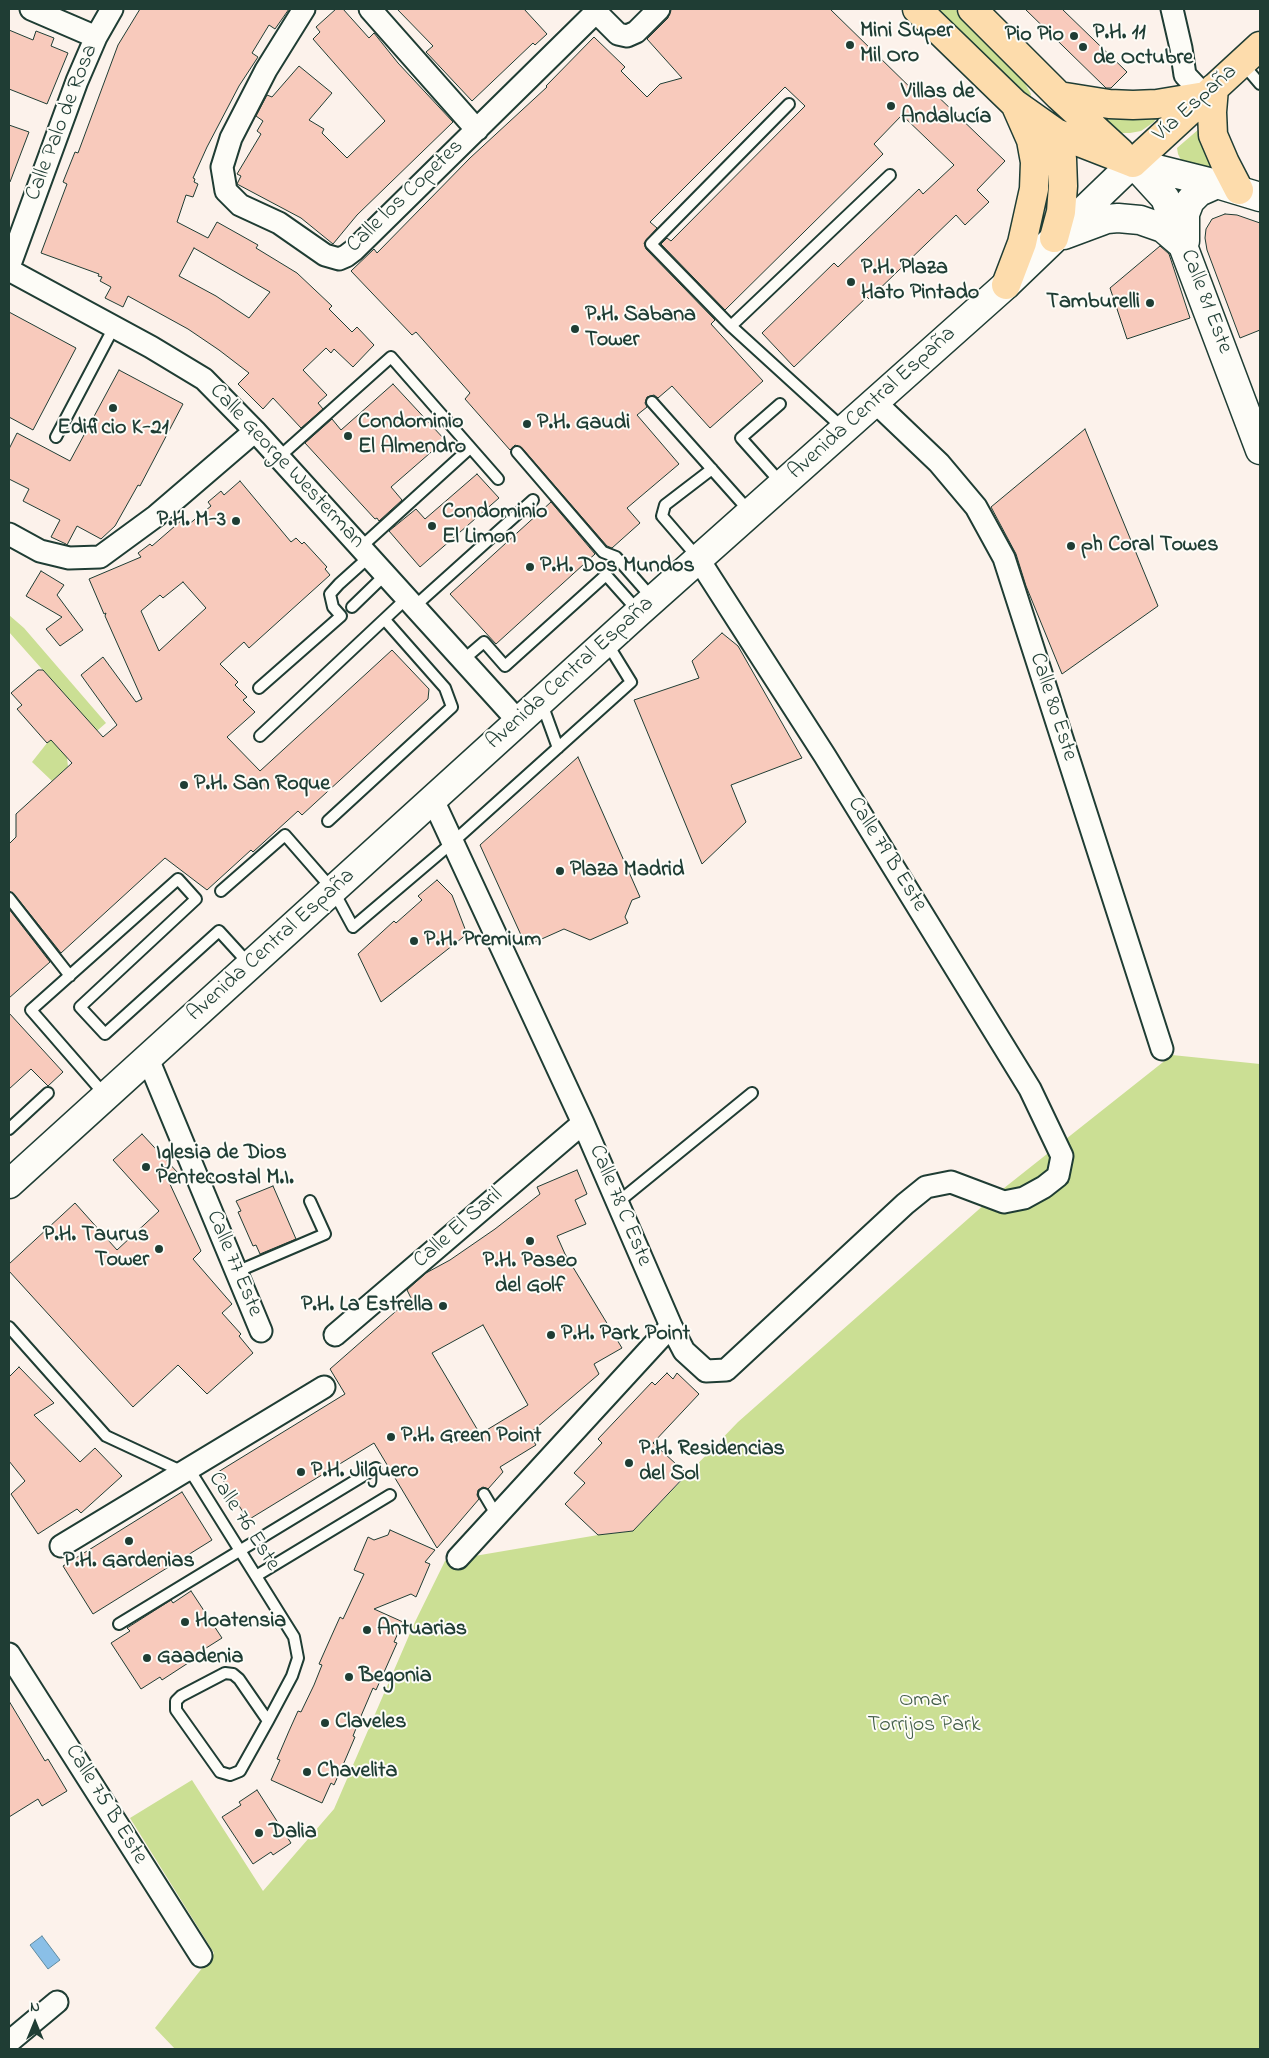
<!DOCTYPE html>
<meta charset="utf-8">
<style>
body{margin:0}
#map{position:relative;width:1269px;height:2058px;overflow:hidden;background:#fcf2eb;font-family:"Indie Flower",sans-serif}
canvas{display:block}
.frame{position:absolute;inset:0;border:10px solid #1f3d34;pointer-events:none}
.north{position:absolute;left:10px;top:1998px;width:50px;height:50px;-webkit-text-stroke:4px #fdfcf7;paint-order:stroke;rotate:0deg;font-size:14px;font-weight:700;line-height:20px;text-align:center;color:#1f3d34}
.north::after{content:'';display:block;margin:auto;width:18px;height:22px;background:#1f3d34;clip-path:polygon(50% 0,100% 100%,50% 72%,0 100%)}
</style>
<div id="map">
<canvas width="1269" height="2058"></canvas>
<div class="frame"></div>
<div class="north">N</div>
</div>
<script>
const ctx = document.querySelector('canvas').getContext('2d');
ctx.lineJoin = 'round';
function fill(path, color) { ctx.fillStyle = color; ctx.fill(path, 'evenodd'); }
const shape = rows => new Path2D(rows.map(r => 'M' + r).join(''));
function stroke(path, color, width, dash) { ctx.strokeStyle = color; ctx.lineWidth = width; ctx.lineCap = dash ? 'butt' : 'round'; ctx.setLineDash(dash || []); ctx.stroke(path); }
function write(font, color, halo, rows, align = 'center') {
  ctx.font = font + ' "Indie Flower",sans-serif'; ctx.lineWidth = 4; ctx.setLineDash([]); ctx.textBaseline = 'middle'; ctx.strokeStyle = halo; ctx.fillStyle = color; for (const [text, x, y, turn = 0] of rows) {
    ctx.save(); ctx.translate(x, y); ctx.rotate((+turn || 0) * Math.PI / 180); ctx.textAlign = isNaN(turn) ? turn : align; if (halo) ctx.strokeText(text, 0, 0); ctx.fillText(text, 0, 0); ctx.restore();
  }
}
fill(shape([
 [929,9,955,9,1019,73,1031,94,1030,98,1028,100],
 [1097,110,1156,118,1154,122,1141,131,1130,133,1116,133,1103,125],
 [1207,122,1218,171,1190,163,1181,160,1178,154,1177,148],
 [9,615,24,628,106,723,67,757,68,767,52,781,32,762,47,743,81,713,9,632],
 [1172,1055,1260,1064,1260,2049,175,2049,155,2028,214,1953,130,1818,192,1780,263,1891,334,1809,414,1624,445,1561,598,1535,633,1531,738,1422,994,1196]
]), '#cbdf94');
const water = shape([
 [42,1936,60,1960,48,1969,30,1945,42,1936]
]);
fill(water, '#8abfe7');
stroke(water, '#5f8b9f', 1);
const building = shape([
 [140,9,289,9,275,29,269,25,252,53,258,57,239,86,207,147,193,178,195,179,194,182,198,184,193,197,186,195,177,222,208,238,217,222,258,245,256,248,297,273,332,306,329,309,352,332,357,327,374,345,353,367,334,349,331,353,326,348,303,370,327,395,318,403,323,409,301,428,273,398,263,409,238,384,249,373,219,350,188,329,128,296,123,307,105,298,111,287,100,281,102,277,98,276,99,274,41,253,67,184,63,182,75,152,78,153,118,45,140,9],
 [194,248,270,292,249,318,216,296,179,276,194,248],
 [336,9,343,9,369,38,374,33,398,63,453,122,357,215,333,244,301,218,237,184,241,176,237,174,261,134,257,131,263,121,256,116,267,95,272,97,299,66,332,93,309,120,324,129,322,133,347,158,385,121,313,39,320,32,316,27,336,9],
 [397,9,524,9,547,34,535,45,533,43,472,101,426,52,433,46,397,9],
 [671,9,830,9,920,97,929,88,1005,161,977,190,989,202,965,225,956,215,869,299,867,297,794,367,762,333,834,263,838,267,919,189,923,194,954,165,902,115,874,144,883,154,725,310,661,244,667,238,671,241,805,106,785,87,650,222,657,228,644,243,646,249,715,320,711,324,763,381,710,428,672,386,658,398,654,395,647,397,645,403,647,407,637,415,679,464,627,508,640,523,612,548,607,546,522,448,515,445,510,450,465,399,470,393,416,332,412,335,351,271,374,249,377,253,470,158,547,87,546,86,594,37,625,67,621,71,647,97,660,84,682,78,647,39,668,18,671,9],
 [1025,9,1062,9,1127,72,1111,88,1106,88,1025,9],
 [9,30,33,40,36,31,54,38,51,46,68,53,47,104,9,89,9,30],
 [9,125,29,132,10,182,9,182,9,125],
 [1225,214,1237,215,1260,223,1260,330,1240,338,1207,250,1205,238,1206,229,1212,219,1225,214],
 [1160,246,1169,254,1190,318,1127,339,1110,288,1160,246],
 [9,312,76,348,33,430,9,417,9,312],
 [119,370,183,404,140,486,138,485,115,526,101,539,77,526,67,545,66,544,51,537,60,520,23,501,29,489,9,479,9,449,17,433,70,461,119,370],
 [393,384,445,440,391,487,402,500,379,521,377,518,375,519,305,443,332,419,341,430,393,384],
 [1085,429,1158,606,1062,674,1026,586,1016,554,991,507,1085,429],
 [477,474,499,498,420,567,389,531,416,509,425,519,477,474],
 [240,481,291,542,296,538,302,544,304,542,327,567,325,569,330,575,249,648,244,642,220,664,238,682,235,685,247,697,243,700,255,712,227,737,260,771,392,650,429,689,428,699,302,815,298,811,253,852,251,850,207,890,165,858,61,953,14,894,9,891,9,844,16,837,16,814,72,763,51,740,47,743,17,709,22,705,11,693,38,670,43,670,103,737,117,725,81,675,103,657,136,702,142,699,105,616,106,613,104,614,89,579,141,557,138,553,150,544,152,546,183,519,188,525,211,506,208,502,221,491,224,495,240,481],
 [183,582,206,608,159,651,141,611,160,595,163,598,183,582],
 [551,502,595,554,496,644,450,594,551,502],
 [41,571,64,585,57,595,83,630,60,646,46,629,62,617,26,596,41,571],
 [722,633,738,646,802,758,731,785,746,822,702,864,634,700,699,678,692,661,722,633],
 [578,757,640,897,632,900,625,917,628,923,590,940,564,929,526,946,480,845,578,757],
 [437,880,452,895,467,934,381,1002,358,954,394,921,396,923,422,900,418,896,437,880],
 [9,909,50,962,9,998,9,909],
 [9,1013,63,1072,48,1086,31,1069,9,1089,9,1013],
 [142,1134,178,1173,169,1182,201,1251,193,1259,232,1304,222,1313,241,1334,239,1336,253,1353,207,1394,178,1365,133,1407,9,1271,9,1264,75,1203,117,1250,159,1211,113,1160,142,1134],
 [577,1170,587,1194,575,1200,586,1224,557,1236,565,1254,622,1348,594,1364,599,1374,529,1434,536,1445,500,1467,503,1472,488,1489,483,1487,478,1490,477,1495,479,1499,437,1548,374,1443,248,1520,218,1472,345,1394,330,1369,411,1298,407,1290,426,1273,450,1260,495,1229,540,1194,537,1187,577,1170],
 [483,1325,528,1405,480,1434,432,1353,483,1325],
 [273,1186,296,1239,260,1254,256,1245,253,1246,238,1212,241,1211,236,1201,273,1186],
 [19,1367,54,1403,34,1415,80,1462,95,1448,122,1476,81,1513,77,1509,38,1534,11,1494,25,1481,9,1461,9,1377,19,1367],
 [667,1373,673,1379,677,1373,699,1394,653,1443,687,1474,633,1531,598,1535,565,1504,585,1483,574,1473,602,1443,598,1439,652,1382,655,1385,667,1373],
 [182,1492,212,1540,93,1614,63,1566,182,1492],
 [390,1530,435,1550,425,1562,430,1564,416,1597,411,1594,374,1609,403,1622,394,1642,397,1643,385,1670,376,1690,373,1688,361,1716,353,1736,355,1737,343,1765,334,1785,331,1783,322,1803,271,1780,280,1760,277,1759,289,1731,298,1711,301,1712,314,1685,322,1665,319,1664,331,1637,340,1617,343,1619,364,1574,354,1570,368,1537,374,1540,388,1535,390,1530],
 [191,1591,222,1638,203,1650,205,1652,162,1680,160,1677,141,1689,111,1643,130,1631,127,1628,171,1600,173,1603,191,1591],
 [9,1701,45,1761,48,1759,67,1791,42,1806,38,1799,9,1817,9,1701],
 [257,1790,291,1843,273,1855,271,1852,253,1864,222,1817,241,1805,239,1802,257,1790]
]);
fill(building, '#f8cabc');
stroke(building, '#1f3d34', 1);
const lane = shape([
 [1243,64,1260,84],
 [789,104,651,244,731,326,844,429],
 [731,326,890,175],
 [652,402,750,512],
 [780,404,741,438,782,484],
 [56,437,114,327],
 [517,452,603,552,616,557,653,599],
 [279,457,391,357,498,479],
 [361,547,470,448],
 [699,559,662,516,665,505,712,469],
 [415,606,533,500],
 [352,607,386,574],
 [463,660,484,642,505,666,606,575,639,612],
 [259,688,341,616,333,607,330,594,339,584,369,557],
 [542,704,558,748],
 [260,736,407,598],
 [328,821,452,707,445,688,385,620],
 [221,891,285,835,333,890,353,927,453,842,631,682,607,643],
 [9,898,70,976],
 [105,1095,31,1010,178,879,196,899,80,1007,105,1034,219,931,250,965],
 [9,1129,48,1093],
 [617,1203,752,1093],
 [236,1272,325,1234,310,1201],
 [9,1327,106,1436,194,1477,294,1637,298,1658,292,1676,268,1721,240,1771,230,1775,220,1772,176,1710,176,1701,181,1696,225,1673,233,1674,239,1679,268,1721],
 [484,1494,497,1516],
 [256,1576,390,1495],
 [119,1624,376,1468]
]);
const street = shape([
 [31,9,96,37],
 [304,9,266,70,231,138,222,167,226,191,240,205,279,223,325,255,339,259,346,256,354,250,596,12],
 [370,9,477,130],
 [593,9,618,34,627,36,636,32,659,9],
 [1172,9,1181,48,1185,75,1205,96],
 [9,267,77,81,96,37,112,9],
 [9,270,151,347,204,379,255,431,519,722],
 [875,402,939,463,976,507,1004,558,1162,1049],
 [9,534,40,551,69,558,100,557,156,516,255,431],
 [433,800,583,1123,671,1326,684,1351,706,1371,726,1370,905,1204,926,1187,951,1182,1004,1202,1024,1198,1044,1187,1058,1176,1062,1156,1030,1089,825,756,699,560],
 [148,1059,261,1331],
 [335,1335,583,1123],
 [61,1546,324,1387],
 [458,1558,671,1326],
 [9,1654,201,1956],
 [9,2042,57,2002]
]);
const secondary = shape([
 [1133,163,1165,198,1260,450],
 [1133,163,1217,184,1260,197],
 [1064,235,1107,219,1118,218,1140,220,1163,228,1184,246],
 [1185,241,1185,214,1190,201,1199,192,1217,184],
 [9,1184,639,612,1006,285,1133,163]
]);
const primary = shape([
 [917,9,1015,104,1056,133,1133,163],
 [972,9,1059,96,1120,152],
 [1214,88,1212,112,1213,135,1225,163,1239,190],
 [1059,96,1109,104,1133,105,1157,104,1205,96],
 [1133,163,1260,46],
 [1054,238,1061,212,1063,186,1062,159,1056,133],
 [1006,285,1022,243,1034,189,1035,162,1031,140,1016,106]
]);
stroke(lane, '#1f3d34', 14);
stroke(street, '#1f3d34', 25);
stroke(secondary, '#1f3d34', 31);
stroke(primary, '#1f3d34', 31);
stroke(lane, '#fdfcf7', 10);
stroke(street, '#fdfcf7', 21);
stroke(secondary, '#fdfcf7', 28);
stroke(primary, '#fddcac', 28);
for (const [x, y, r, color] of [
 [1074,36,5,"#1f3d34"],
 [850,45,5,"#1f3d34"],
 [1083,47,5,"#1f3d34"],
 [891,106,5,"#1f3d34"],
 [851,282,5,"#1f3d34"],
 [1150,303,5,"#1f3d34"],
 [575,329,5,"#1f3d34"],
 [113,408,5,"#1f3d34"],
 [527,424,5,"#1f3d34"],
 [348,436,5,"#1f3d34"],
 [236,521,5,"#1f3d34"],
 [432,526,5,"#1f3d34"],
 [1071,546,5,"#1f3d34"],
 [530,567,5,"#1f3d34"],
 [184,785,5,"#1f3d34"],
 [560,871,5,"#1f3d34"],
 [414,941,5,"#1f3d34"],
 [146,1167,5,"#1f3d34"],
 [530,1241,5,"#1f3d34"],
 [159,1249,5,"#1f3d34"],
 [443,1306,5,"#1f3d34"],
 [551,1335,5,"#1f3d34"],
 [391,1437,5,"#1f3d34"],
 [629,1463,5,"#1f3d34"],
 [301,1472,5,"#1f3d34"],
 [129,1541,5,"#1f3d34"],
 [185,1622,5,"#1f3d34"],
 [367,1630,5,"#1f3d34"],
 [147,1658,5,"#1f3d34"],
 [349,1677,5,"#1f3d34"],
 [325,1723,5,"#1f3d34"],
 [307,1772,5,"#1f3d34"],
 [259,1833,5,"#1f3d34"]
]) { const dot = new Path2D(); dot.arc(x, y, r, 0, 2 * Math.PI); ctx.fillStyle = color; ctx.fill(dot); stroke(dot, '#fdfcf7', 2); }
write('bold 22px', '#1f3d34', '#fdfcf7', [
 ["Mini Super",860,32],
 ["Mil Oro",860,57],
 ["P.H. 11",1093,34],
 ["de Octubre",1093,59],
 ["Pio Pio",1064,36,"right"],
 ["Villas de",901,93],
 ["Andalucía",901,118],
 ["P.H. Plaza",861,269],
 ["Hato Pintado",861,294],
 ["Tamburelli",1140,303,"right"],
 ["P.H. Sabana",585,316],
 ["Tower",585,341],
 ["Condominio",358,423],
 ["El Almendro",358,448],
 ["P.H. Gaudi",537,424],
 ["Edificio K-21",113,429,"center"],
 ["Condominio",442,513],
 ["El Limon",442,538],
 ["P.H. M-3",226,521,"right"],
 ["ph Coral Towes",1081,546],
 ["P.H. Dos Mundos",540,567],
 ["P.H. San Roque",194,785],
 ["Plaza Madrid",570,871],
 ["P.H. Premium",424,941],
 ["Iglesia de Dios",156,1154],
 ["Pentecostal M.I.",156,1179],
 ["P.H. Taurus",149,1236,"right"],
 ["Tower",149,1261,"right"],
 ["P.H. Paseo",530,1262,"center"],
 ["del Golf",530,1287,"center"],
 ["P.H. La Estrella",433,1306,"right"],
 ["P.H. Park Point",561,1335],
 ["P.H. Green Point",401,1437],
 ["P.H. Residencias",639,1450],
 ["del Sol",639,1475],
 ["P.H. Jilguero",311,1472],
 ["P.H. Gardenias",129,1562,"center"],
 ["Hoatensia",195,1622],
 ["Antuarias",377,1630],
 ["Gaadenia",157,1658],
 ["Begonia",359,1677],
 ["Claveles",335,1723],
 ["Chavelita",317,1772],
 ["Dalia",269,1833]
], 'left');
write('22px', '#1f3d34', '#fdfcf7', [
 ["Vía España",1196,104,-42],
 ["Calle Palo de Rosa",63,123,-69],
 ["Calle los Copetes",406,197,-44],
 ["Calle 81 Este",1205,302,69],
 ["Avenida Central España",873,404,-42],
 ["Calle George Westerman",286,467,47],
 ["Avenida Central España",571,674,-42],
 ["Calle 80 Este",1052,707,72],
 ["Calle 79 B Este",886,855,58],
 ["Avenida Central España",272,946,-42],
 ["Calle 78 C Este",619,1206,67],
 ["Calle El Saril",459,1229,-41],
 ["Calle 77 Este",233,1264,67],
 ["Calle 76 Este",243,1522,57],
 ["Calle 75 B Este",105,1805,58]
]);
write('22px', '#415d47', '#fdfcf7', [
 ["Omar",924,1701],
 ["Torrijos Park",924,1726]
]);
</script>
